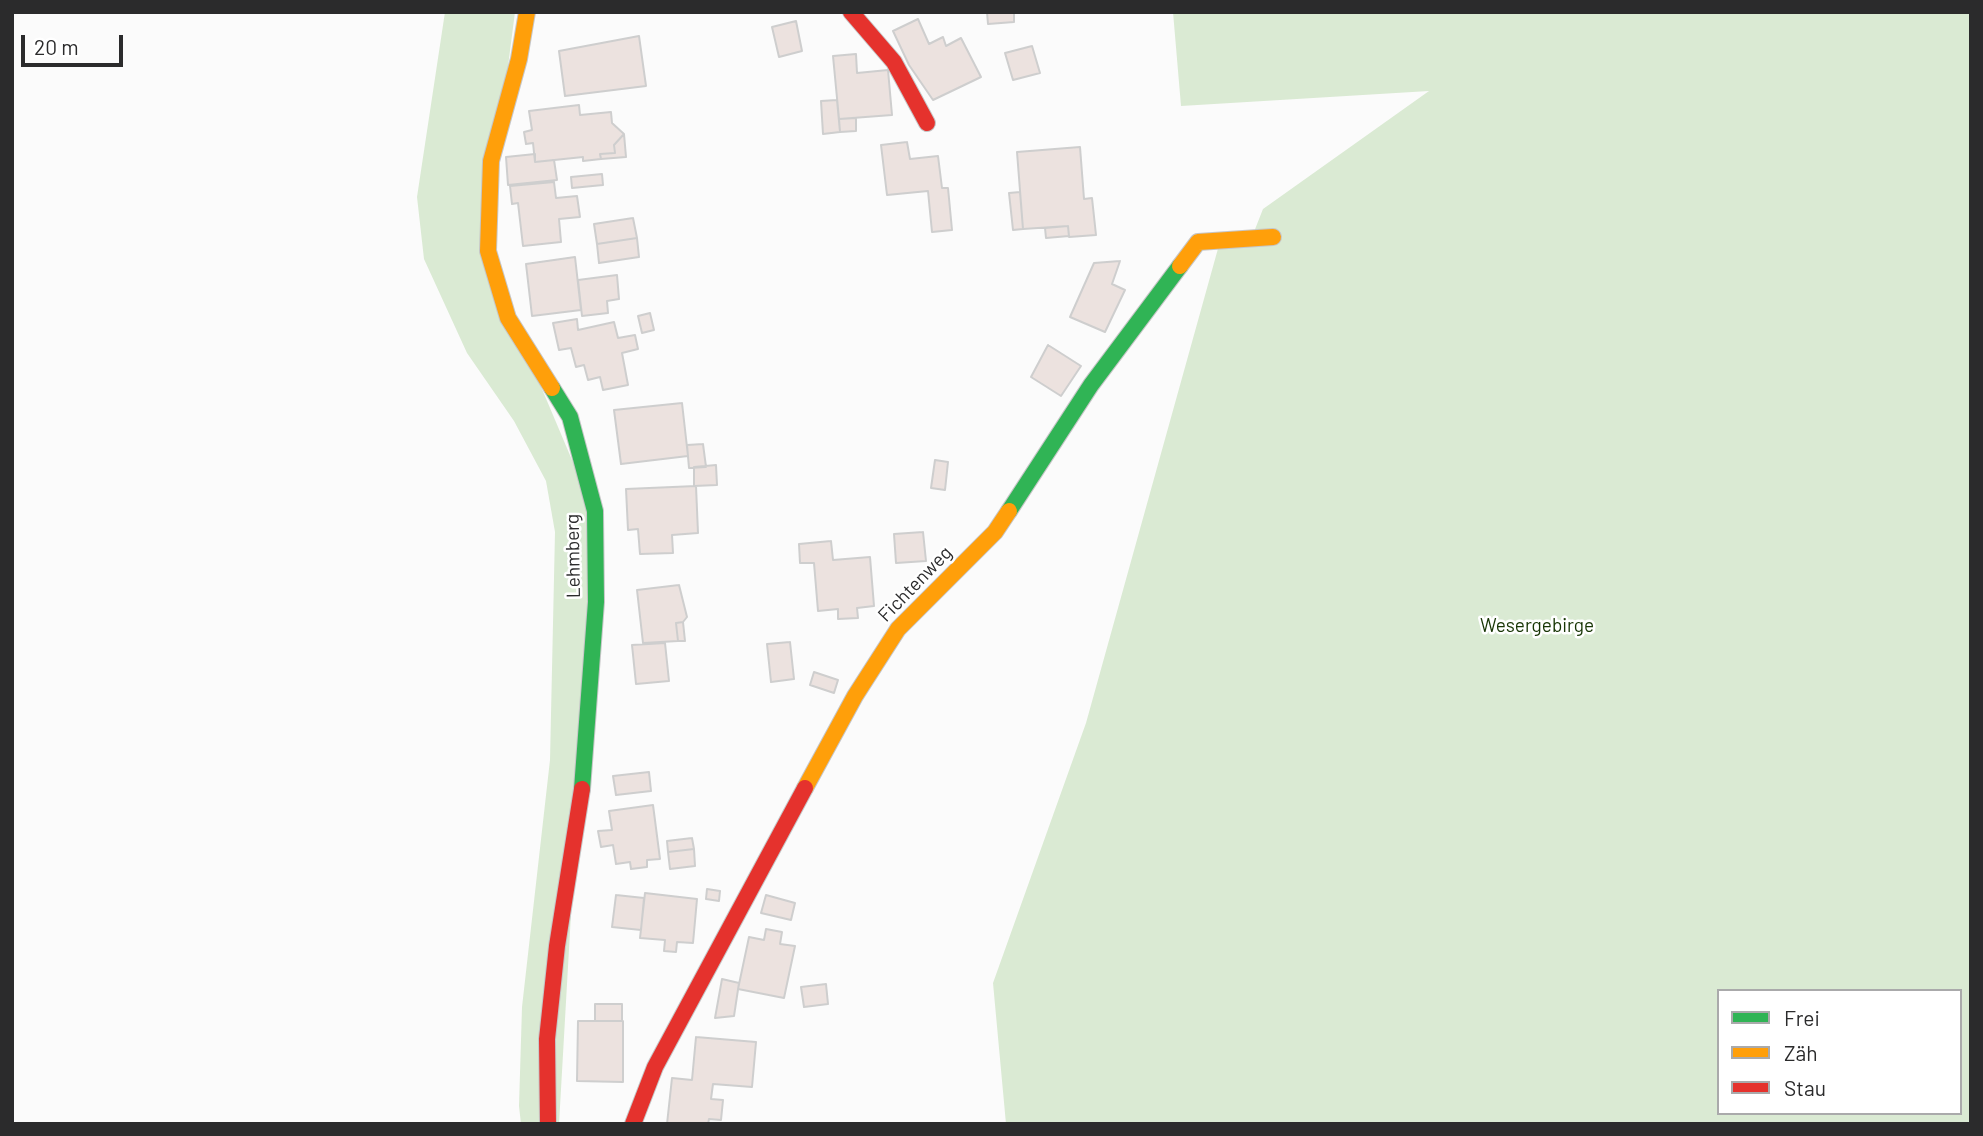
<!DOCTYPE html>
<meta charset="utf-8">
<style>
body{margin:0}
#map{position:relative;width:1983px;height:1136px;overflow:hidden;background:#fbfbfb;font-family:Barlow,sans-serif}
canvas{display:block}
.frame{position:absolute;inset:0;border:14px solid #2b2b2c;pointer-events:none}
.legend{position:absolute;left:1717px;top:989px;width:245px;height:126px;box-sizing:border-box;background:#fff;border:2px solid #aaaaab;margin:0;padding:9px 12px;list-style:none;font-size:21px;color:#2b2b2c}
.legend li{display:flex;align-items:center;gap:14px;height:35px}
.legend b{width:35px;border:2px solid #aaaaab}
.scale{position:absolute;left:21px;top:35px;width:102px;height:32px;box-sizing:border-box;border:4px solid #2b2b2c;border-top:0;padding-left:9px;font-size:21px;line-height:24px;white-space:nowrap;color:#2b2b2c;-webkit-text-stroke:5px #fff;paint-order:stroke}
</style>
<div id="map">
<canvas width="1983" height="1136"></canvas>
<div class="frame"></div>
<ul class="legend">
<li><b style="height:9px;background:#30b455"></b>Frei</li>
<li><b style="height:9px;background:#ff9f0a"></b>Zäh</li>
<li><b style="height:9px;background:#e5322d"></b>Stau</li>
</ul>
<div class="scale">20 m</div>
</div>
<script>
const ctx = document.querySelector('canvas').getContext('2d');
ctx.lineJoin = 'round';
function fill(path, color) { ctx.fillStyle = color; ctx.fill(path, 'evenodd'); }
const shape = rows => new Path2D(rows.map(r => 'M' + r).join(''));
function stroke(path, color, width, dash) { ctx.strokeStyle = color; ctx.lineWidth = width; ctx.lineCap = dash ? 'butt' : 'round'; ctx.setLineDash(dash || []); ctx.stroke(path); }
function write(font, color, halo, rows, align = 'center') {
  ctx.font = font + ' Barlow,sans-serif'; ctx.lineWidth = 5; ctx.setLineDash([]); ctx.textBaseline = 'middle'; ctx.strokeStyle = halo; ctx.fillStyle = color; for (const [text, x, y, turn = 0] of rows) {
    ctx.save(); ctx.translate(x, y); ctx.rotate((+turn || 0) * Math.PI / 180); ctx.textAlign = isNaN(turn) ? turn : align; if (halo) ctx.strokeText(text, 0, 0); ctx.fillText(text, 0, 0); ctx.restore();
  }
}
fill(shape([
 [445,12,515,12,484,252,594,512,559,1124,521,1124,519,1106,522,1007,550,760,555,532,546,481,514,421,467,353,424,259,417,197],
 [1173,12,1971,12,1971,1124,1006,1124,993,983,1086,723,1219,245,1250,242,1263,209,1429,91,1181,106],
 [1719,991,1960,991,1960,1113,1719,1113]
]), '#daead3');
const building = shape([
 [987,12,1014,12,1014,22,988,24,987,12],
 [918,19,929,44,943,37,946,46,961,38,981,77,933,100,909,65,893,31,918,19],
 [796,21,802,51,779,57,772,27,796,21],
 [639,36,646,86,565,96,559,51,639,36],
 [1032,46,1040,73,1013,80,1005,53,1032,46],
 [856,54,857,73,888,70,892,115,839,119,833,56,856,54],
 [837,100,840,132,823,134,821,101,837,100],
 [579,105,580,115,611,112,612,123,624,134,614,145,615,153,600,154,601,159,583,161,583,157,535,162,533,143,526,144,524,132,532,130,529,111,579,105],
 [856,118,856,131,840,132,839,119,856,118],
 [624,134,626,157,601,159,600,154,615,153,614,145,624,134],
 [907,142,910,159,938,156,942,188,948,188,952,230,932,232,928,191,887,195,881,145,907,142],
 [1080,147,1084,199,1092,198,1096,235,1069,237,1068,226,1023,229,1017,152,1080,147],
 [535,154,535,162,554,160,557,180,508,185,506,157,535,154],
 [602,174,603,185,572,188,571,177,602,174],
 [554,182,556,198,577,196,580,217,559,219,561,242,523,246,518,203,512,204,510,186,554,182],
 [1020,192,1023,229,1013,230,1009,193,1020,192],
 [633,218,637,238,597,244,594,224,633,218],
 [1068,226,1069,236,1046,238,1045,228,1068,226],
 [637,238,639,257,599,263,597,244,637,238],
 [575,257,581,310,532,316,526,264,575,257],
 [1120,261,1112,284,1125,290,1105,332,1070,317,1094,263,1120,261],
 [617,275,619,299,607,301,608,313,582,316,578,280,617,275],
 [650,313,654,330,642,333,638,316,650,313],
 [577,319,578,330,614,322,618,338,635,335,638,349,622,353,628,385,603,390,600,377,588,380,584,365,576,367,571,348,559,350,553,323,577,319],
 [1048,345,1081,366,1061,396,1031,377,1048,345],
 [682,403,688,456,621,464,614,410,682,403],
 [703,444,706,467,689,468,687,445,703,444],
 [935,460,948,462,945,490,931,488,935,460],
 [716,465,717,485,694,486,694,467,716,465],
 [696,486,698,533,672,535,673,553,640,554,638,529,628,530,626,489,696,486],
 [923,532,926,561,896,563,894,534,923,532],
 [831,541,833,560,870,557,874,606,857,608,858,618,838,619,838,609,818,611,814,563,800,563,799,544,831,541],
 [679,585,687,617,683,622,676,623,678,641,643,643,637,590,679,585],
 [683,622,685,641,678,641,676,623,683,622],
 [790,642,794,679,771,682,767,644,790,642],
 [665,643,669,681,636,684,632,645,665,643],
 [814,672,838,680,834,693,810,685,814,672],
 [649,772,651,791,616,795,613,776,649,772],
 [653,805,660,859,647,860,647,867,631,869,630,862,616,864,613,845,601,847,598,831,612,830,609,811,653,805],
 [692,838,694,849,668,852,667,841,692,838],
 [694,849,695,866,670,869,668,852,694,849],
 [707,889,720,891,719,901,706,899,707,889],
 [645,893,697,899,693,943,677,942,676,952,664,951,665,940,640,938,645,893],
 [616,895,644,898,641,930,612,927,616,895],
 [766,895,795,903,791,920,761,913,766,895],
 [766,929,782,932,780,944,795,946,784,998,738,989,749,937,764,940,766,929],
 [722,979,739,983,734,1016,715,1018,722,979],
 [826,984,828,1004,804,1007,801,987,826,984],
 [595,1004,622,1004,622,1021,595,1021,595,1004],
 [578,1021,623,1021,623,1082,577,1081,578,1021],
 [696,1037,756,1042,752,1087,713,1084,711,1099,723,1100,721,1120,709,1119,708,1124,667,1124,672,1078,692,1080,696,1037]
]);
fill(building, '#ece2df');
stroke(building, '#cecece', 2);
const fast = shape([
 [552,388,570,417,595,511,596,602,582,789],
 [1009,511,1091,385,1180,266]
]);
const slow = shape([
 [527,12,519,59,491,161,488,251,508,318,552,388],
 [1180,266,1198,242,1273,237],
 [805,788,855,696,898,629,995,532,1009,511]
]);
const jam = shape([
 [851,12,894,62,927,123],
 [548,1124,547,1039,557,946,582,789],
 [633,1124,655,1067,805,788]
]);
stroke(fast, '#c6c6c7', 18);
stroke(slow, '#c6c6c7', 18);
stroke(jam, '#c6c6c7', 18);
stroke(fast, '#30b455', 16);
stroke(slow, '#ff9f0a', 16);
stroke(jam, '#e5322d', 16);
write('19px', '#2b2b2c', '#fff', [
 ["Lehmberg",573,556,-91],
 ["Fichtenweg",915,584,-46]
]);
write('19px', '#173504', '#fff', [
 ["Wesergebirge",1537,626]
]);
</script>
